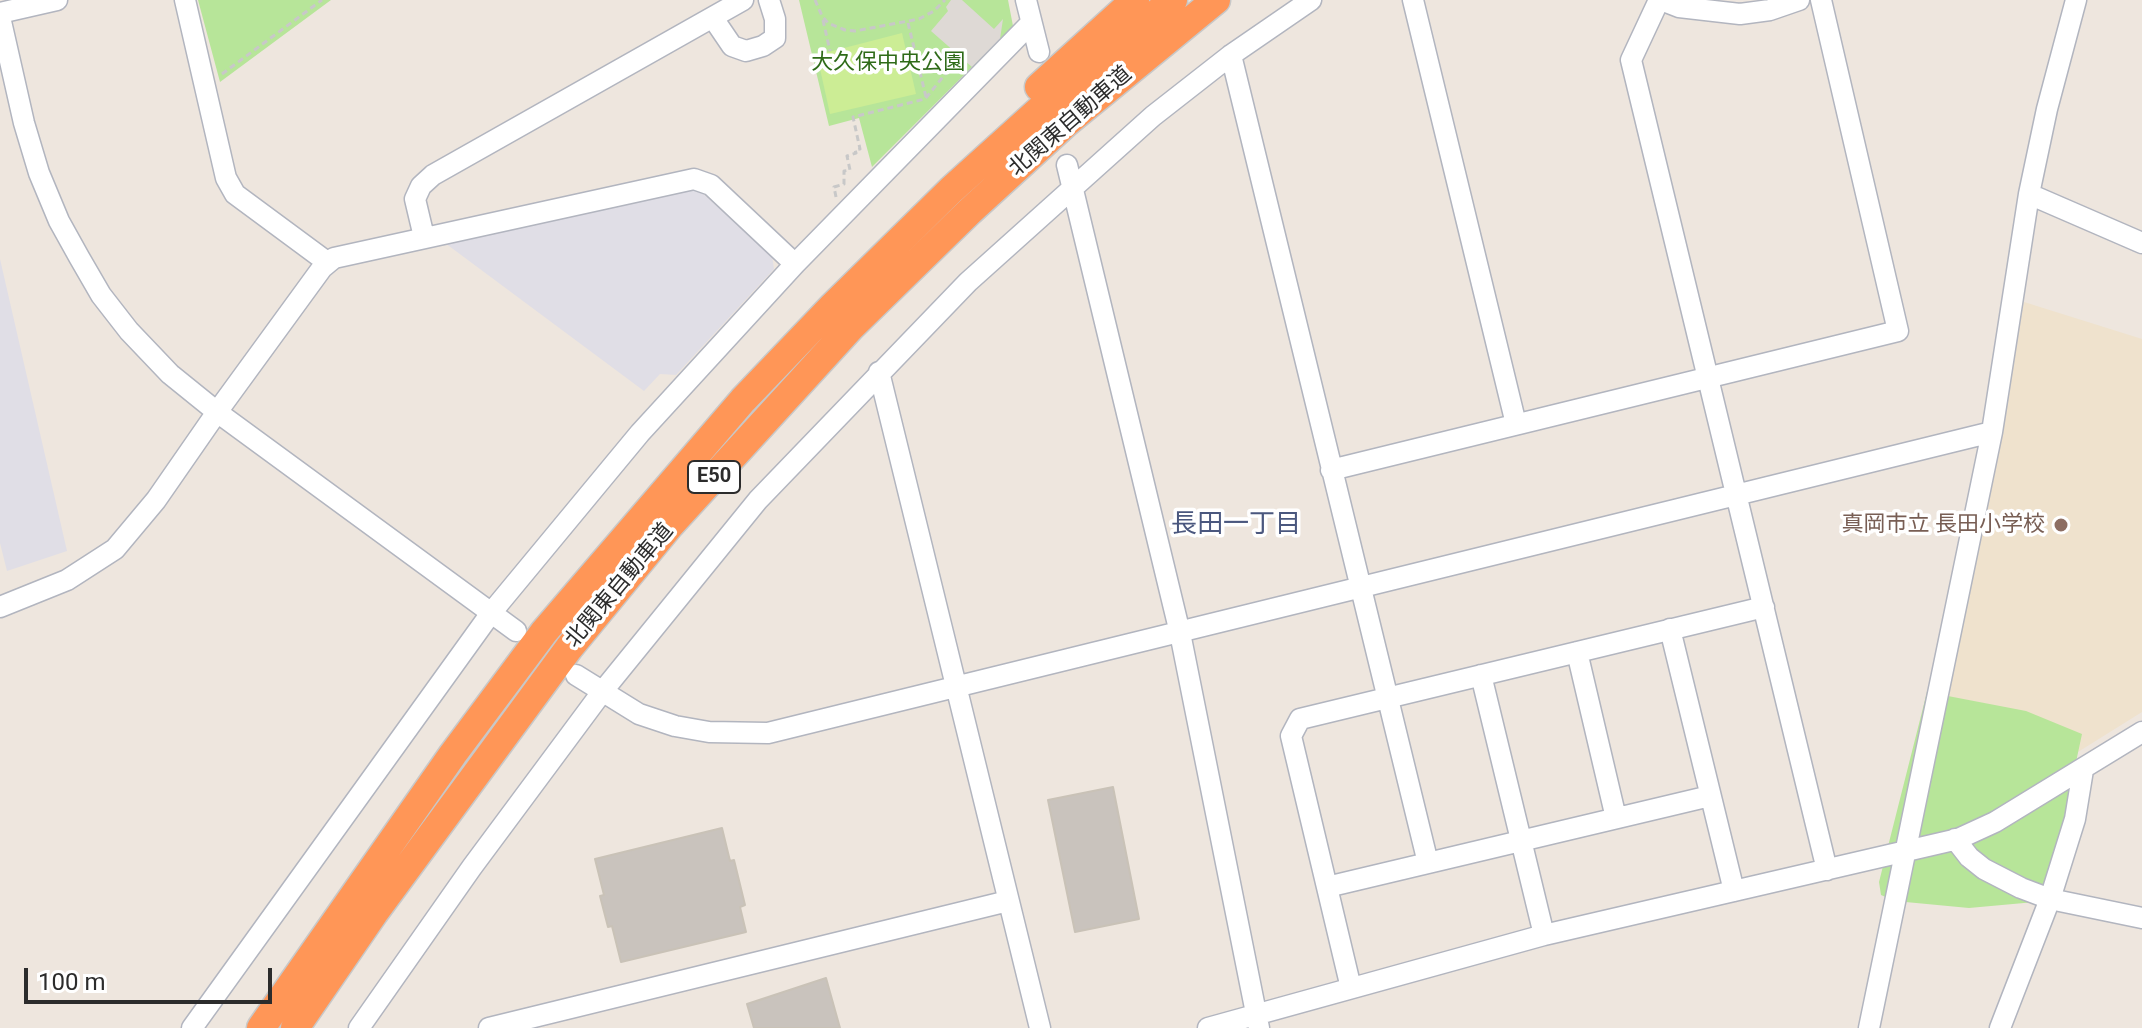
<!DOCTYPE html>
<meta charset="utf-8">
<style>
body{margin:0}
#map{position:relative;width:2142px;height:1028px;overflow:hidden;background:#eee6de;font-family:Roboto,sans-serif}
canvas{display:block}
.scale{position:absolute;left:24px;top:968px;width:248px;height:36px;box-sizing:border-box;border:4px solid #2c2c2c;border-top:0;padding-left:10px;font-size:24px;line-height:28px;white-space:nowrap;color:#2c2c2c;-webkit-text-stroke:6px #fff;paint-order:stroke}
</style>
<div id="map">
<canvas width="2142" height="1028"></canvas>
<div class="scale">100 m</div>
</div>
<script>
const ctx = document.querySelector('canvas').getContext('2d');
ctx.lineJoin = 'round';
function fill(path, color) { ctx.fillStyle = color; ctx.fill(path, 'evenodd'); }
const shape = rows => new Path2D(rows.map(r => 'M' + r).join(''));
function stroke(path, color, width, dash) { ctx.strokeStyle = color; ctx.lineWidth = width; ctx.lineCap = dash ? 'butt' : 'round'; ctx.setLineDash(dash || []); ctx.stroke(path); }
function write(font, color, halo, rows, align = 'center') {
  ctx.font = font + ' Roboto,"Noto Sans JP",sans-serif'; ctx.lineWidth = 7; ctx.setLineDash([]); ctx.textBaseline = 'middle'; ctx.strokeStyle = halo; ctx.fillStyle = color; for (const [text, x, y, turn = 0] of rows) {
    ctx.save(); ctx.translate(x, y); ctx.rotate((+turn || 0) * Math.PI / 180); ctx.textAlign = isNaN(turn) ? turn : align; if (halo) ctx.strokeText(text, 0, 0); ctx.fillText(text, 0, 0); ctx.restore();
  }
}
fill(shape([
 [690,189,700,191,772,255,774,269,676,375,660,374,644,391,445,243],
 [0,259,67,551,7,571,0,543]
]), '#e0dee6');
fill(shape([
 [2024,302,2142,339,2142,712,1961,825,1922,836]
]), '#efe2cd');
fill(shape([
 [198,0,331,0,220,82],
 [799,0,1008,0,1013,26,872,167,859,118,829,126],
 [1927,692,2026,711,2082,734,2054,865,2046,889,2035,902,1969,908,1895,901,1881,895,1879,882]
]), '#b7e599');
fill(shape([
 [902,33,916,94,830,114,817,55]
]), '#cced95');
fill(shape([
 [951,0,962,0,994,29,1003,19,1000,39,972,67,931,31,948,11,946,7]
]), '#ded9d5');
const building = shape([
 [1113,787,1139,919,1075,932,1048,800,1113,787],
 [722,828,730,861,734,860,745,905,740,907,746,932,621,962,612,926,608,927,600,896,604,895,595,859,722,828],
 [826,978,840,1028,754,1028,747,1004,826,978]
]);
fill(building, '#c9c3bd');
stroke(building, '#c9c2b7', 2);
const minor = shape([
 [185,0,226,178,235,194,327,262],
 [1026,0,1039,52],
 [1413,0,1516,424],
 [1659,0,1631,60,1827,870],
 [1661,0,1679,7,1740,14,1770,10,1799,0],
 [0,13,57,0],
 [0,17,24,123,39,173,59,221,79,257,101,295,129,331,170,374,217,412,516,631],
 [713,18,732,46,746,51,763,46,775,38,775,19,769,0],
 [1231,55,1428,863],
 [1067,165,1180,633,1259,1028],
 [2029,194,2142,243],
 [424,237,415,199,421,186,433,175,743,0],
 [879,372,1040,1028],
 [1331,470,1898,331,1821,0],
 [0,607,67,580,115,549,156,500,217,412,322,268,334,258,694,179,711,185,795,264],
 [1670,629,1734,891],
 [1577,652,1616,818],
 [576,675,639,714,675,726,709,732,768,733,1992,432],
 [1481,675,1544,935],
 [1955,839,1969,857,1984,869,2021,888,2050,899,2142,918],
 [1327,887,1710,796],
 [1351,988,1291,736,1300,719,1764,607],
 [192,1028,491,613,640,433,795,264,1031,23],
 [359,1028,472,867,602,692,758,500,968,282,1153,116,1231,55,1311,0],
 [489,1028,1008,901],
 [1208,1028,1544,935,1958,839,1995,822,2142,732],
 [1869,1028,1992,432,2029,194,2047,109,2076,0],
 [2000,1028,2050,899,2075,819,2083,770]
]);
const highway = shape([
 [1039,87,1135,0],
 [261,1028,453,754,544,632,743,400,833,306,951,190,1054,97,1173,0],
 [295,1028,374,913,569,648,670,525,850,328,970,211,1066,123,1216,0]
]);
stroke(minor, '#b2b5bf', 23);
stroke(highway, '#c8c8c8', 31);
stroke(shape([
 [815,0,822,16,828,23,845,30,855,31,919,19,934,11,945,0],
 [823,20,830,51],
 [908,23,926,97],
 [222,74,322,0],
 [836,197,834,187,844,184,844,171,850,170,847,156,856,153,855,150,860,149,853,117,925,99,960,56]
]), '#c8c8c8', 3, [6, 4]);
stroke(minor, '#fff', 20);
stroke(highway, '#ff9657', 28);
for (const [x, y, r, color] of [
 [2061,525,8,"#8d6e63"]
]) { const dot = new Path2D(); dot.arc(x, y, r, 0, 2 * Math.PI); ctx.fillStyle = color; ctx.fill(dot); stroke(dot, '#fff', 3); }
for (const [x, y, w] of [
 [714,477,52]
]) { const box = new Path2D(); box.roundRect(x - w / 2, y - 16, w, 32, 6); ctx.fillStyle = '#fff'; ctx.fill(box); stroke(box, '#2c2c2c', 2); }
write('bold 20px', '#2c2c2c', null, [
 ["E50",714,477]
]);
write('22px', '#2f6b19', '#fff', [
 ["大久保中央公園",888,63]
]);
write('22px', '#2c2c2c', '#fff', [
 ["北関東自動車道",1071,122,-41],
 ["北関東自動車道",620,586,-50]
]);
write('22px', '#785e54', '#fff', [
 ["真岡市立 長田小学校",2045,525]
], 'right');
write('26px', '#4a577e', '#fff', [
 ["長田一丁目",1236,525]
]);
</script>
